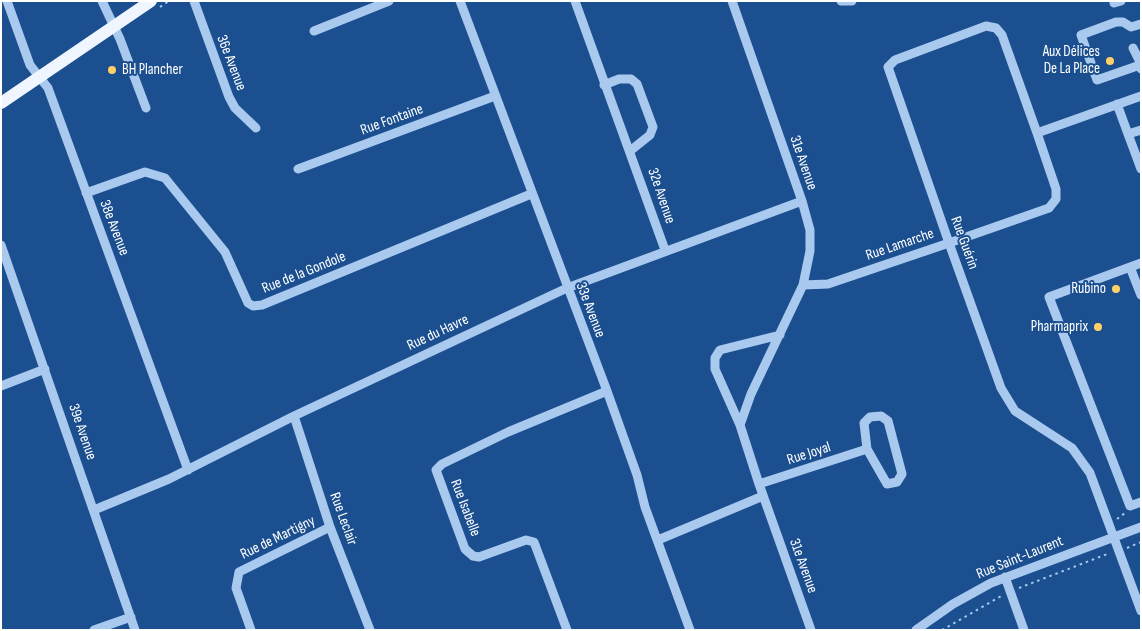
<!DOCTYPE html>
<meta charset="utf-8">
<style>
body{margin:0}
#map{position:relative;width:1142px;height:631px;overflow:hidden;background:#1b4f8f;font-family:"Sofia Sans Condensed",sans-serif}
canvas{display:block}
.frame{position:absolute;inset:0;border:2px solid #fff;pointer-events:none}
</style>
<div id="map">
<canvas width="1142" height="631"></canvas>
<div class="frame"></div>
</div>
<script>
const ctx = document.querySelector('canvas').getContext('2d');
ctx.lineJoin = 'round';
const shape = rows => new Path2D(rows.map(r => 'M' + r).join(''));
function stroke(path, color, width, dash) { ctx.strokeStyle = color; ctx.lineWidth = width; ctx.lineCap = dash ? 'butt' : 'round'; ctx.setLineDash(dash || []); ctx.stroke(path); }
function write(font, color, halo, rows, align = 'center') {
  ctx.font = font + ' "Sofia Sans Condensed",sans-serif'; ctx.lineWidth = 4; ctx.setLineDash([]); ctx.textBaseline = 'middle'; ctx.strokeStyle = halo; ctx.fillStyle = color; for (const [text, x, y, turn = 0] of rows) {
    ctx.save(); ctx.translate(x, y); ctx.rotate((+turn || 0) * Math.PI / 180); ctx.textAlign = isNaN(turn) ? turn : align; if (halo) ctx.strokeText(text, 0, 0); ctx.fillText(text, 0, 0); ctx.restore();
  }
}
stroke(shape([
 [160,7,169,1],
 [1117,519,1125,513],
 [1127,548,1141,542],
 [1019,588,1110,553],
 [942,630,1003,595]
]), '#a9c9ee', 2, [2.5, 4]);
stroke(shape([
 [7,1,30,65,48,88,188,470],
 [102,1,120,39,146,108],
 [194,1,229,97,235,108,256,128],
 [460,1,607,391,637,475,645,507,690,630],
 [575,1,665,250],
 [732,1,802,201,810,230,810,251,803,285,751,394,740,425,759,484,811,630],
 [841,1,852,1],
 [1114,1,1114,3,1121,1],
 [1141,24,1131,27,1123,22,1116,22,1081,35,1097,80,1140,65,1141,69],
 [314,31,389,1],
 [1133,48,1141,64],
 [604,85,619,79,631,79,637,84,653,127,650,135,630,151],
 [1117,104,1128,134,1141,130],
 [1037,133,1141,96],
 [1128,134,1141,169],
 [298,169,495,96],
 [86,193,145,172,165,178,225,252,248,303,253,306,262,305,531,194],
 [1,245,135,630],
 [1141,263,1049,297,1130,506,1141,502],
 [1130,267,1141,295],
 [803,285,828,284,949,243,1049,208,1056,199,1056,189,1037,133,1002,35,996,28,986,26,895,60,888,67,949,243,1001,388,1015,411,1072,448,1090,473,1141,611],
 [1,386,45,369],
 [294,416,330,527,370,630],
 [881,416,888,421,902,474,897,482,887,484,867,449,864,423,870,417,881,416],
 [740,425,715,369,715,358,720,350,780,335],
 [759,484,867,449],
 [94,510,169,479,294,416,567,288,802,201],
 [658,540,763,496],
 [1005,577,1024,630],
 [94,630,131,617],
 [251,630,236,588,239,572,330,527],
 [567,630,534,542,526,540,479,557,473,556,465,549,436,470,442,464,508,432,607,391],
 [916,630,953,604,991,583,1141,527]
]), '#a9c9ee', 9);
stroke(shape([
 [1,103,151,1]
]), '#f0f6ff', 12);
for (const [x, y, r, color] of [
 [1110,61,5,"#ffd166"],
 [112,70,5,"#ffd166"],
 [1116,289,5,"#ffd166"],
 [1098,327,5,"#ffd166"]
]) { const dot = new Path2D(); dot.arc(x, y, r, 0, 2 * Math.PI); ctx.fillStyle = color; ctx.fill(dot); stroke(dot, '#1b4f8f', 2); }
write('15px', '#fff', '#1b4f8f', [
 ["Aux Délices",1100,52],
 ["De La Place",1100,69],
 ["BH Plancher",122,70,"left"],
 ["Rubino",1106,289],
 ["Pharmaprix",1088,327]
], 'right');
write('15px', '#fff', '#1b4f8f', [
 ["36e Avenue",231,63,69],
 ["Rue Fontaine",392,120,-20],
 ["31e Avenue",803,163,71],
 ["32e Avenue",661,196,71],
 ["38e Avenue",114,228,69],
 ["Rue Guérin",964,243,70],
 ["Rue Lamarche",900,245,-19],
 ["Rue de la Gondole",304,273,-22],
 ["33e Avenue",590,310,69],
 ["Rue du Havre",438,333,-25],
 ["39e Avenue",82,432,71],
 ["Rue Joyal",809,454,-18],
 ["Rue Isabelle",465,508,69],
 ["Rue Leclair",343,519,70],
 ["Rue de Martigny",278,538,-26],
 ["Rue Saint-Laurent",1020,558,-22],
 ["31e Avenue",803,566,70]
]);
</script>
